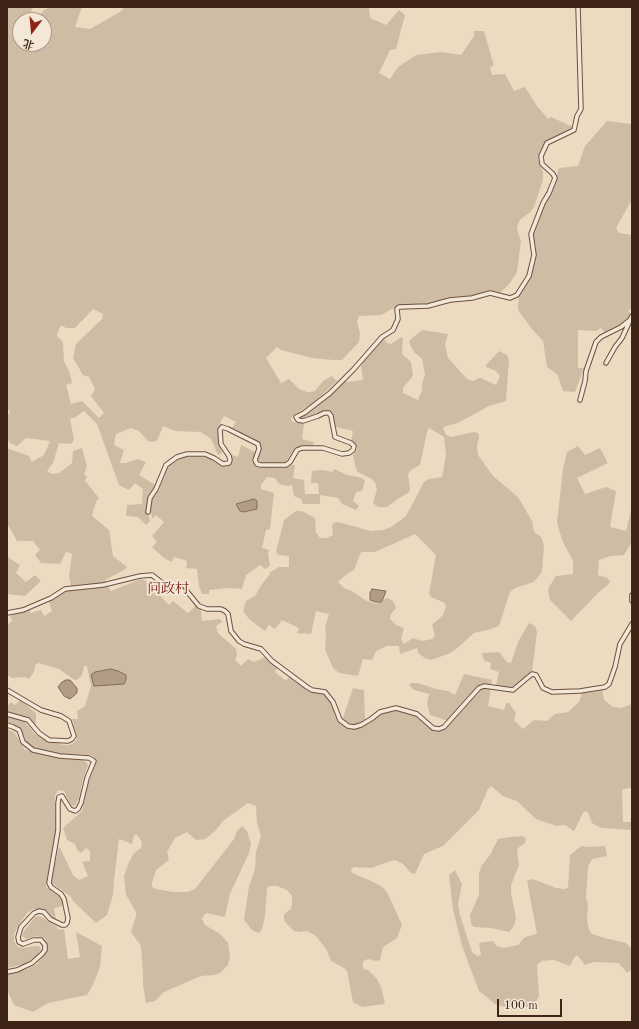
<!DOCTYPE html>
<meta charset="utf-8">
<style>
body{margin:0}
#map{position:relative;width:639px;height:1029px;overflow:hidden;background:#ecdbc1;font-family:"Old Standard TT","Noto Serif SC",serif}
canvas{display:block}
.frame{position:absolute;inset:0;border:8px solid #3f2517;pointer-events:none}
.north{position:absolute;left:12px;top:12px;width:40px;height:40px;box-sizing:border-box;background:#f3e8d7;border:1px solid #ab9a8a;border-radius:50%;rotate:196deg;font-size:11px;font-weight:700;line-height:16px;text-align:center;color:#3f2517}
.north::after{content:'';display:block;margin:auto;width:14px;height:18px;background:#8f2418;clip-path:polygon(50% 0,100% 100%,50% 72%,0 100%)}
.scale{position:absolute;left:497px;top:999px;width:65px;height:18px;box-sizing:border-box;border:2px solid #3f2517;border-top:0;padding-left:5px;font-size:12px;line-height:14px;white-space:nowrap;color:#3f2517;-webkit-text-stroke:3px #f3e8d7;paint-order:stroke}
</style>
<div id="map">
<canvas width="639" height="1029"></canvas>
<div class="frame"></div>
<div class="north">北</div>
<div class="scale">100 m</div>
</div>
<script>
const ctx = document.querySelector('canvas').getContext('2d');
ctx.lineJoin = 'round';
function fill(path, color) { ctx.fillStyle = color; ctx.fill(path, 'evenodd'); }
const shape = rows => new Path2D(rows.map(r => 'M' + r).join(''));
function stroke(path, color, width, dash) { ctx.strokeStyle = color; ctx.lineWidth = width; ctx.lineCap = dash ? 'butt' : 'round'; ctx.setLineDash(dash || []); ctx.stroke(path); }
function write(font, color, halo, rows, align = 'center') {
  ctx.font = font + ' "Old Standard TT","Noto Serif SC",serif'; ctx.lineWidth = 4; ctx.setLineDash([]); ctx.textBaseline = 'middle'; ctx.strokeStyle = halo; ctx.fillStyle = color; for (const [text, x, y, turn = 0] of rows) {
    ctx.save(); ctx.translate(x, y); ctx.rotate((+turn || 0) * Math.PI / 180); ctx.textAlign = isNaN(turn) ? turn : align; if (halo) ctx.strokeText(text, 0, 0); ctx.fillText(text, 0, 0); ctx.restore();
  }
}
fill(shape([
 [7,7,33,7,30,15,38,17,44,10,50,7,82,7,75,27,90,29,120,12,125,7,369,7,370,18,386,25,399,10,405,15,396,49,390,50,379,73,390,79,398,67,416,55,441,52,461,55,474,36,474,31,484,31,494,66,490,67,492,75,505,74,514,91,525,87,537,106,548,119,551,117,573,127,566,132,548,140,540,151,538,159,543,172,543,180,534,207,530,212,520,220,518,224,517,229,521,241,517,272,510,283,500,293,489,291,472,296,455,297,426,306,399,305,381,315,359,316,357,322,360,333,359,342,342,360,333,360,312,358,281,350,277,347,266,358,281,383,289,379,299,389,307,392,311,392,315,391,323,381,332,376,337,381,312,404,293,415,291,419,293,422,304,424,302,439,314,442,313,446,295,448,286,462,284,463,259,463,257,460,261,450,260,445,232,428,236,422,224,416,220,423,223,425,220,426,219,430,219,441,222,453,218,455,211,439,201,432,175,431,163,426,157,441,152,442,148,441,139,431,131,428,116,434,114,445,124,450,120,463,126,463,138,459,146,462,139,475,157,486,148,498,147,508,150,521,146,525,138,517,126,516,127,505,142,504,143,489,135,483,129,490,119,485,97,424,84,411,74,418,70,418,74,440,71,444,59,443,53,463,47,471,52,474,59,473,72,463,73,451,82,448,87,466,84,475,87,476,85,481,99,498,96,502,92,516,109,530,113,556,127,567,124,570,105,580,107,583,71,587,69,576,72,554,66,552,60,564,41,563,35,555,40,550,33,541,17,541,7,523,7,448,29,456,32,462,44,455,50,441,26,438,17,446,10,443,7,438,7,416,10,412,7,407],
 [20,20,44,20,44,44,20,44],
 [93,309,103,314,102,319,76,344,73,358,83,375,89,377,95,389,91,396,104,413,99,418,82,401,71,404,66,385,72,383,70,373,64,361,63,342,57,336,57,334,61,325,66,328,75,328],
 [607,121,632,124,632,204,630,203,616,228,619,233,632,235,632,308,628,311,631,314,628,321,605,333,601,328,596,331,578,330,578,368,584,368,575,392,563,391,557,374,547,367,543,341,532,329,518,310,518,304,520,291,531,276,536,256,536,248,533,236,544,204,551,193,559,168,578,166,585,146],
 [422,330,448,334,445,345,448,358,467,379,473,381,479,378,481,378,496,385,500,376,496,371,486,367,486,365,499,351,507,355,509,360,506,401,489,406,458,423,446,426,443,428,446,435,452,437,474,432,478,433,479,437,477,446,478,455,493,476,518,497,532,521,534,532,540,536,542,539,544,546,542,572,534,582,515,588,510,592,499,626,491,629,474,633,455,650,448,654,431,660,425,658,418,653,417,648,400,654,399,646,387,646,376,651,372,660,363,659,358,676,339,673,333,668,325,649,326,635,325,627,329,614,316,611,311,634,297,633,299,628,282,620,275,629,269,625,265,631,249,619,243,611,246,601,255,596,262,584,270,574,269,573,279,567,289,567,289,556,278,555,276,552,284,520,296,511,302,511,315,518,316,533,320,538,326,538,333,535,332,527,333,523,338,522,371,531,383,530,391,527,406,516,424,482,429,479,442,477,446,455,444,437,429,428,427,432,420,465,411,470,408,474,410,490,408,493,399,498,387,507,378,507,373,503,377,489,375,483,372,479,358,472,356,469,353,455,356,452,357,447,351,441,353,431,336,427,333,416,329,412,325,411,312,416,301,419,299,418,334,392,345,381,348,382,363,380,361,365,380,341,384,338,387,343,391,344,401,337,403,338,402,354,411,362,413,376,403,388,403,393,418,400,422,390,422,384,425,374,422,359,414,352,410,345,409,341],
 [415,534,436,555,429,594,431,597,445,603,446,607,443,615,432,625,435,635,433,639,422,641,413,638,404,644,401,639,404,628,396,625,390,619,391,614,396,608,393,601,387,598,376,604,365,600,352,591,344,588,338,582,347,574,354,570,361,552,375,552],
 [241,445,255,452,252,461,257,466,285,468,292,465,295,465,293,478,304,480,305,494,319,494,318,483,311,483,312,471,323,470,333,472,334,469,347,475,362,478,365,481,362,491,356,492,353,501,359,506,356,510,342,504,338,498,320,495,320,504,303,504,301,499,294,496,292,485,288,486,279,484,275,478,267,477,261,485,261,489,274,493,270,529,266,530,262,548,269,550,268,554,270,566,265,569,260,565,246,575,242,589,229,588,209,590,209,594,202,594,199,586,197,569,186,568,187,561,174,557,172,562,164,558,152,547,157,542,152,536,164,522,156,515,152,519,150,504,153,496,159,490,168,466,184,457,201,456,213,459,222,466,226,467,232,462,232,455,238,457],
 [578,446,585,455,600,448,608,463,577,478,585,494,606,487,616,491,610,527,626,531,632,506,632,542,624,555,611,556,599,560,598,575,607,578,610,581,608,585,598,593,571,621,550,600,548,591,549,587,556,576,573,574,573,561,563,542,559,530,557,522,563,469,567,452],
 [7,554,9,558,20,565,16,573,26,582,35,575,41,581,25,596,7,594],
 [141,579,146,581,169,605,173,601,188,613,195,606,201,609,202,621,220,619,222,622,216,626,218,633,236,649,237,655,235,660,241,666,248,659,254,662,265,657,277,668,275,672,286,681,290,676,312,688,323,690,330,694,339,716,343,718,353,688,364,690,365,719,370,719,378,712,397,710,412,713,420,718,431,728,442,730,478,691,483,687,491,688,488,706,504,710,506,703,509,703,516,713,514,720,523,729,534,720,547,721,555,714,568,712,579,702,582,693,602,689,604,700,613,707,621,708,632,704,632,788,629,788,622,790,623,822,632,822,632,830,601,828,592,823,588,812,584,811,574,831,565,825,557,826,536,819,517,801,503,796,491,786,488,789,479,810,443,846,424,854,415,874,411,873,403,864,395,860,391,861,371,868,354,867,351,869,352,873,369,880,381,886,387,892,402,925,397,938,383,947,380,960,376,961,368,959,364,961,362,965,364,969,368,970,377,979,381,987,385,1004,362,1007,353,1002,347,971,344,968,331,961,326,949,316,936,307,931,300,932,294,931,285,922,284,918,284,914,291,909,292,904,292,896,287,890,277,886,270,886,267,888,265,916,262,929,260,932,258,933,252,930,244,920,249,886,255,869,256,852,261,836,257,823,256,806,248,803,223,821,215,831,205,839,196,840,187,832,175,838,167,852,169,860,156,870,152,883,152,887,156,889,173,892,187,892,195,889,234,839,237,831,242,826,247,831,251,844,249,853,230,894,225,916,224,917,207,913,204,915,202,919,205,925,220,934,228,943,230,957,228,965,220,973,214,975,201,976,164,992,155,1001,146,1003,143,985,143,975,141,946,131,932,136,916,136,912,126,895,124,876,129,862,134,853,141,848,142,844,141,840,137,835,134,835,132,844,119,839,114,880,113,895,107,915,96,923,73,901,71,897,51,882,59,846,73,875,79,880,88,876,82,862,90,861,90,851,86,848,81,853,77,850,75,844,67,840,63,828,82,811,88,784,95,766,95,759,93,756,89,755,57,754,36,749,27,743,21,730,17,726,7,722,7,716,24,721,35,734,40,738,64,745,70,745,76,741,77,736,72,719,78,719,77,711,85,706,91,686,87,666,84,666,82,675,77,680,73,679,59,669,39,663,35,665,34,672,29,679,25,677,12,678,7,675,7,625,12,621,10,616,29,609,31,613,41,610,44,616,52,611,49,602,61,593,71,589,107,585,111,591],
 [529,623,535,626,537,632,532,672,512,688,496,685,499,672,490,669,491,663,485,661,483,658,482,653,499,652,507,662,511,663,518,642],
 [464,674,492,680,491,685,481,684,476,688,448,721,430,715,427,703,429,694,414,690,409,685,411,683,418,683,436,689,448,691,455,695],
 [20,700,36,713,36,728,29,720,20,715,7,711,7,706,11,702,15,705],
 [7,729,13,732,16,735,25,750,54,757,82,760,86,762,88,765,82,783,79,798,75,806,71,805,64,791,58,790,55,796,56,832,46,887,59,896,62,900,63,906,54,908,56,920,46,912,41,909,33,909,27,913,17,928,14,935,14,941,18,947,24,948,34,946,39,946,41,949,38,955,25,964,7,968],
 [523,836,526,839,525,843,518,848,517,852,519,865,511,885,511,893,516,918,514,926,509,932,491,928,474,927,471,924,470,915,479,895,479,873,482,865,490,855,498,839,510,837],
 [581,846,589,847,605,846,607,856,592,859,588,867,586,898,588,904,587,920,589,930,592,934,601,937,626,943,632,949,632,969,627,973,619,963,593,962,585,965,578,956,575,956,570,966,554,960,542,961,537,965,539,996,534,1005,510,1010,505,1007,495,1004,479,991,462,946,453,910,449,875,455,870,462,884,458,904,460,915,472,952,477,956,481,955,479,943,493,941,497,946,504,948,518,945,525,937,537,934,527,881,529,880,533,879,556,888,565,889,568,887,570,855],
 [39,916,45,919,57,927,58,930,64,929,68,959,80,957,76,932,102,946,100,967,93,985,87,995,48,1003,33,1012,14,1005,7,990,7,974,28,969,37,964,45,953,47,943,44,938,37,936,27,939,22,936,24,931,35,917]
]), '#cfbca4');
const water = shape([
 [254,499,257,501,257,509,243,512,240,511,236,504,254,499],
 [372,589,386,591,383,599,381,602,375,602,370,600,370,593,372,589],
 [111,669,118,671,126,675,126,680,124,684,94,686,91,675,95,672,111,669],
 [66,680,70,680,77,688,77,693,70,699,64,696,58,687,62,682,66,680]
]);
fill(water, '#b19d87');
stroke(water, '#836d5a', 1);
const street = shape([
 [606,363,615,347,622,338,632,316],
 [580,400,585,381,586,371,596,342,601,337,621,327,630,320],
 [148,512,150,498,156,489,166,465,177,457,187,454,205,454,214,458,223,464,229,463,230,460,229,456,221,444,220,430,222,427,228,429,258,444,259,449,255,460,257,464,260,465,286,465,290,462,297,450,302,448,323,448,342,454,349,453,353,450,354,446,351,443,335,437,331,416,329,413,324,413,318,416,303,421,298,420,296,417,304,413,330,393,353,370,382,337,393,330,398,319,397,309,399,307,428,306,450,300,472,298,490,293,510,298,517,295,529,276,534,255,531,234,543,203,549,193,555,178,553,174,542,164,541,156,547,143,574,130,577,116,581,109,578,7],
 [632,595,632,601],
 [7,613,23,610,51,598,65,589,103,585,140,576,152,575,166,586,178,586,185,589,199,606,207,609,221,609,225,611,228,614,231,631,239,641,244,644,261,649,272,661,307,687,312,690,325,692,333,702,340,720,348,726,354,727,361,725,371,719,380,712,396,708,417,714,433,728,439,729,444,727,479,688,484,686,513,690,532,674,536,675,543,688,552,692,580,691,605,687,609,684,615,667,620,644,632,624],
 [7,690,41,710,61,716,69,721,74,736,72,739,68,741,49,740,39,733,28,720,7,714],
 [7,725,13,727,19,730,23,742,33,750,60,756,89,758,94,761,87,778,81,803,78,809,75,811,70,809,62,796,59,797,58,803,58,830,49,883,51,887,61,894,64,899,68,918,67,923,65,925,62,925,50,919,44,912,39,911,34,913,21,927,18,937,19,942,23,944,34,940,41,940,45,945,45,950,42,954,32,963,17,970,7,972]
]);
stroke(street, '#6a5242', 5.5);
stroke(street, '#f3e8d7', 3.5);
write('14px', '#7a1f14', '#f3e8d7', [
 ["问政村",168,589]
]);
</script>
